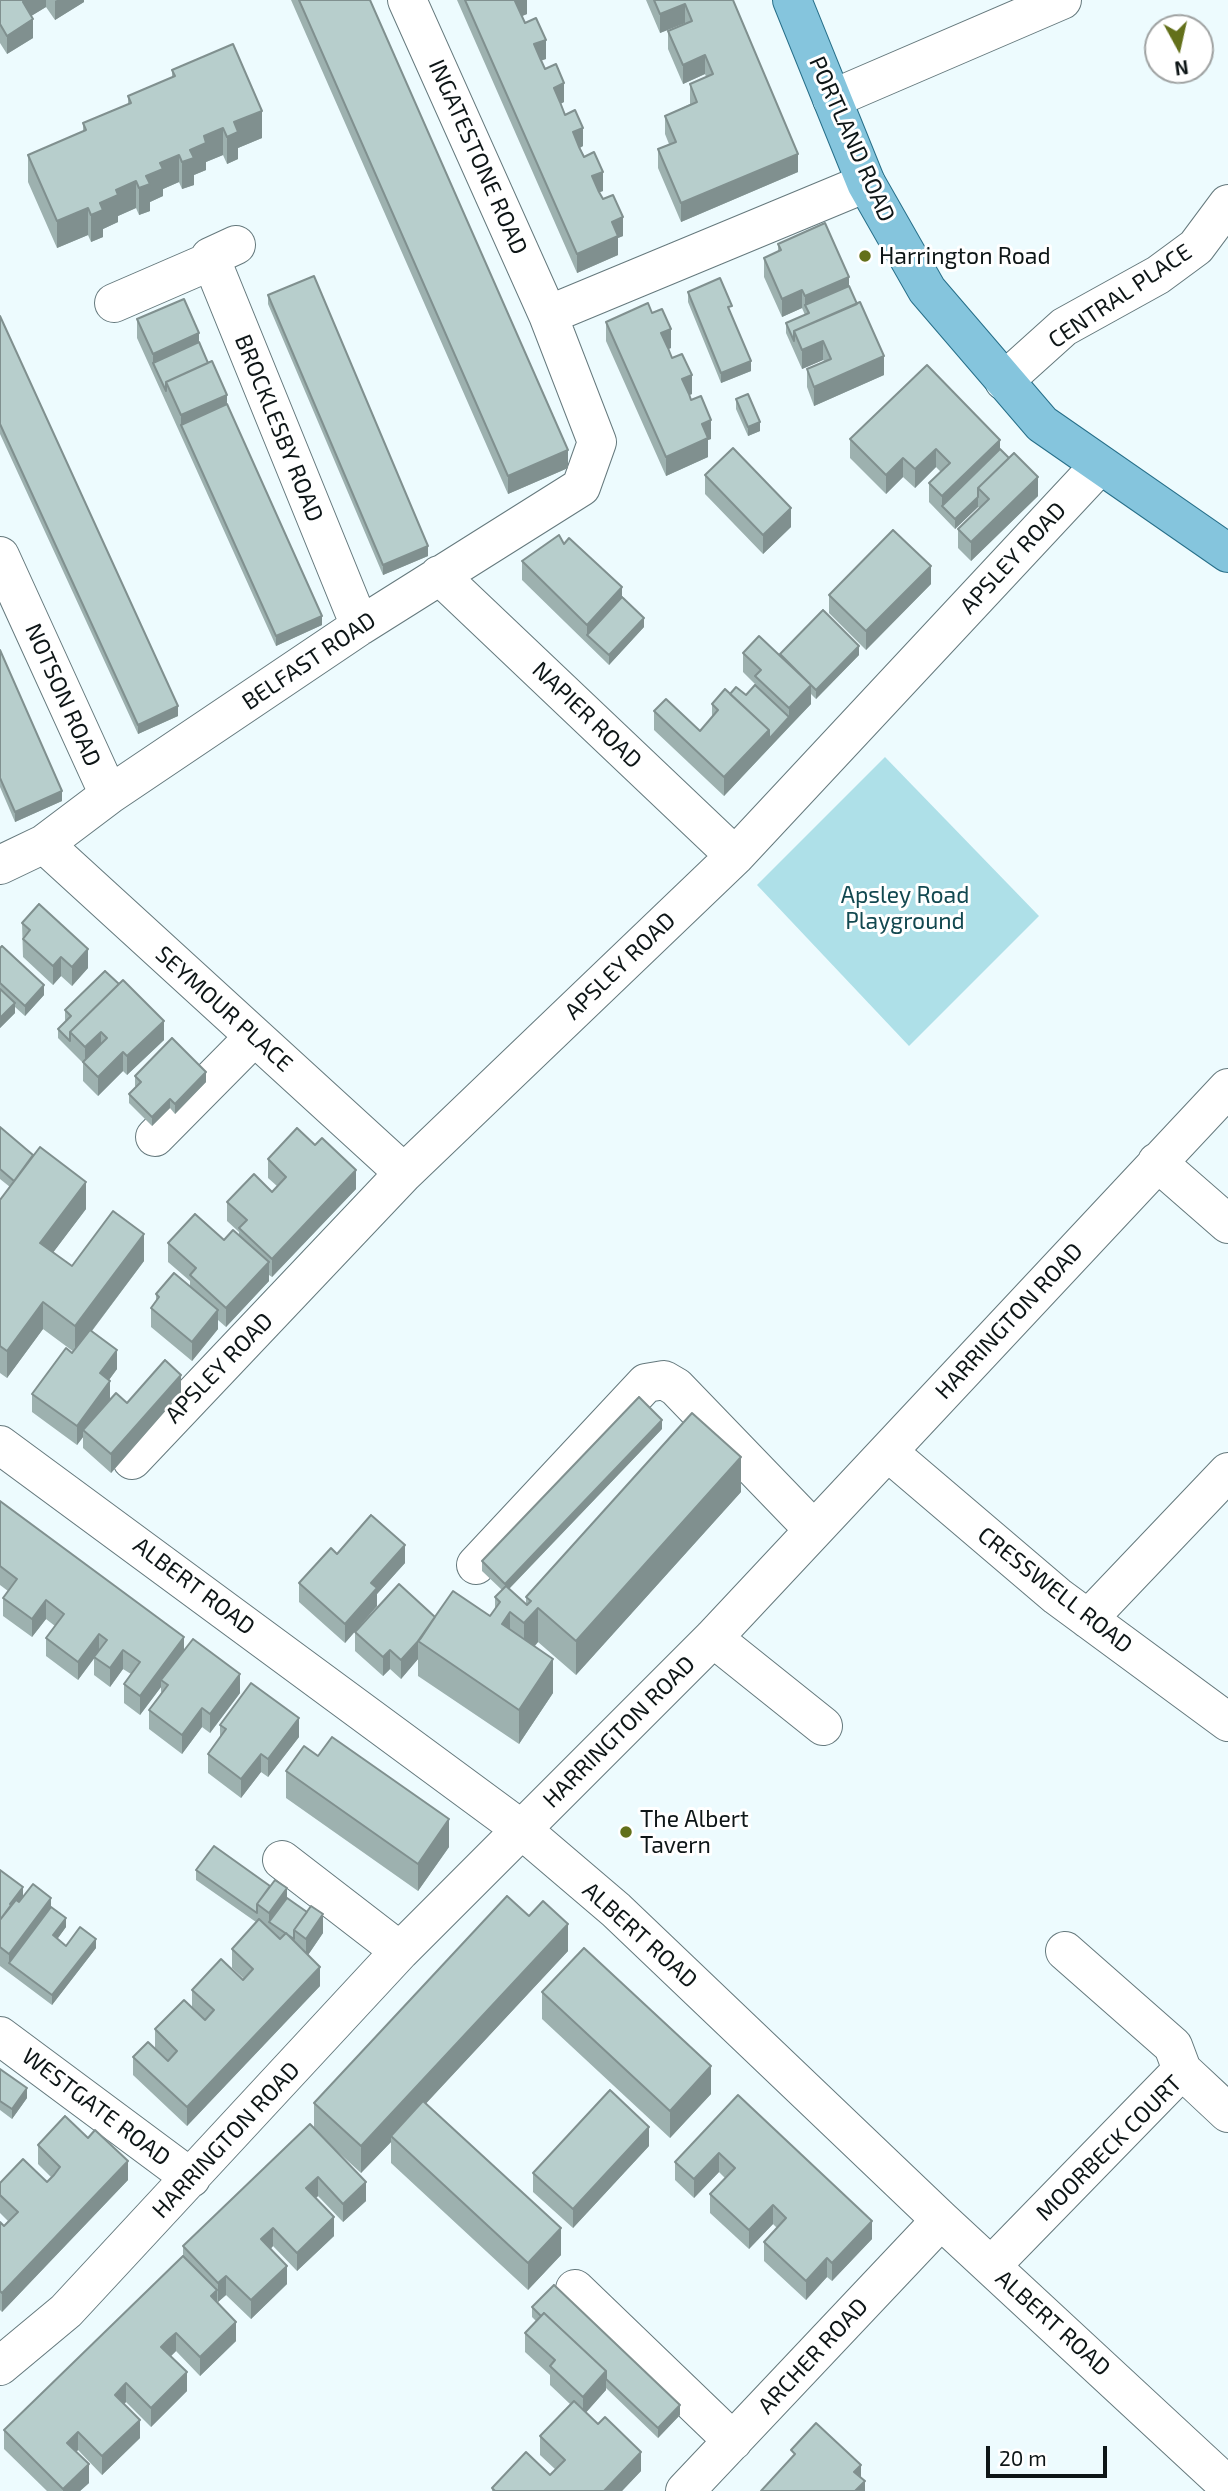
<!DOCTYPE html>
<style>
body{margin:0}
#map{position:relative;width:1228px;height:2491px;overflow:hidden;background:#edfbfe;font-family:"Exo 2",sans-serif}
canvas{display:block}
.north{position:absolute;left:1144px;top:14px;width:70px;height:70px;box-sizing:border-box;background:#fff;border:2px solid #9fa2a2;border-radius:50%;rotate:172deg;font-size:19px;font-weight:700;line-height:28px;text-align:center;color:#0e1617}
.north::after{content:'';display:block;margin:auto;width:24px;height:32px;background:#63701a;clip-path:polygon(50% 0,100% 100%,50% 72%,0 100%)}
.scale{position:absolute;left:986px;top:2446px;width:121px;height:32px;box-sizing:border-box;border:4px solid #0e1617;border-top:0;padding-left:9px;font-size:21px;line-height:24px;white-space:nowrap;color:#0e1617;-webkit-text-stroke:5px #fff;paint-order:stroke}
</style>
<div id="map">
<canvas width="1228" height="2491"></canvas>
<div class="north">N</div>
<div class="scale">20 m</div>
</div>
<script>
const ctx = document.querySelector('canvas').getContext('2d');
ctx.lineJoin = 'round';
function fill(path, color) { ctx.fillStyle = color; ctx.fill(path, 'evenodd'); }
const shape = rows => new Path2D(rows.map(r => 'M' + r).join(''));
function stroke(path, color, width, dash) { ctx.strokeStyle = color; ctx.lineWidth = width; ctx.lineCap = dash ? 'butt' : 'round'; ctx.setLineDash(dash || []); ctx.stroke(path); }
function write(font, color, halo, rows, align = 'center') {
  ctx.font = font + ' "Exo 2",sans-serif'; ctx.lineWidth = 6; ctx.setLineDash([]); ctx.textBaseline = 'middle'; ctx.strokeStyle = halo; ctx.fillStyle = color; for (const [text, x, y, turn = 0] of rows) {
    ctx.save(); ctx.translate(x, y); ctx.rotate((+turn || 0) * Math.PI / 180); ctx.textAlign = isNaN(turn) ? turn : align; if (halo) ctx.strokeText(text, 0, 0); ctx.fillText(text, 0, 0); ctx.restore();
  }
}
fill(shape([
 [885,757,1039,916,909,1046,757,885]
]), '#aee0e8');
const minor = shape([
 [832,99,1062,0],
 [236,245,210,257,360,626],
 [114,303,211,261],
 [548,315,866,183],
 [1004,381,1064,327,1158,275,1196,247,1228,204],
 [0,556,109,795],
 [439,575,735,856],
 [44,844,404,1173],
 [0,865,44,844,109,795,360,626,581,487,597,442,548,315,407,0],
 [155,1137,254,1037],
 [1157,1162,1228,1224],
 [0,1445,521,1829,616,1910,941,2220,1228,2486],
 [888,1452,1057,1596,1228,1722],
 [132,1460,404,1173,735,856,1100,465],
 [476,1565,646,1383,664,1380,676,1387,814,1530],
 [1088,1619,1228,1472],
 [713,1638,823,1726],
 [282,1860,400,1951],
 [1065,1951,1173,2046,1182,2070],
 [0,2036,191,2178],
 [991,2266,1182,2070,1228,2113],
 [575,2289,733,2441],
 [0,2366,66,2311,400,1951,713,1638,1228,1088],
 [685,2491,941,2220]
]);
const major = shape([
 [792,0,866,183,927,290,1042,424,1228,553]
]);
stroke(minor, '#65797d', 40);
stroke(major, '#276f89', 40);
stroke(minor, '#fff', 38);
stroke(major, '#85c5dd', 38);
fill(shape([
 [0,0,84,0,84,2,55,20,46,7,31,16,33,38,7,54,0,43],
 [291,0,370,0,568,468,508,494],
 [457,0,527,0,527,14,522,16,546,59,541,60,564,102,560,104,583,146,580,148,603,191,599,192,623,236,618,238,618,255,577,273],
 [646,0,733,0,798,172,681,222,658,168,658,149,669,144,665,134,665,116,690,104,690,84,706,77,705,74,683,84,668,49,668,31,685,23,660,33],
 [172,70,262,138,238,148,238,159,227,164,223,155,206,162,206,170,194,175,194,185,182,189,179,182,163,189,163,196,150,202,150,211,139,215,136,208,118,216,118,222,103,229,103,237,91,242,88,235,57,248,28,182,28,155,83,132,83,123,128,104,128,96,172,77],
 [778,244,849,286,884,375,814,406,807,387,807,369,824,361,823,360,802,369,786,333,786,323,805,315,802,308,782,317,764,277,764,258,778,251],
 [688,292,751,371,721,383,688,302],
 [268,295,428,556,383,575,268,304],
 [652,313,671,348,668,349,692,394,689,395,711,439,708,440,708,457,666,476,606,341,606,322],
 [0,316,178,716,138,734,0,434],
 [137,319,199,342,227,404,322,625,276,646,137,338],
 [736,399,760,431,748,436,736,409],
 [850,439,1000,449,1038,496,971,561,958,548,958,529,980,508,978,507,955,529,929,502,929,483,941,472,936,467,915,488,903,477,886,494,850,458],
 [705,475,791,527,763,554,705,494],
 [522,561,622,597,644,627,609,665,522,580],
 [931,584,866,650,829,613,829,595],
 [0,650,62,801,15,822,0,787],
 [743,653,780,657,780,654,859,655,816,699,811,694,811,704,724,796,654,730,654,711,700,731,712,718,712,704,730,694,746,695,755,685,755,684,743,672],
 [22,923,88,968,72,986,61,976,53,985,23,957],
 [0,948,44,995,25,1016,15,1007,15,1013,0,1028],
 [65,1010,164,1040,127,1075,123,1071,98,1096,83,1081,83,1063,58,1038,58,1029,66,1021,65,1020],
 [135,1076,206,1082,175,1114,170,1108,152,1126,129,1103,129,1094,136,1087,135,1086],
 [0,1127,86,1209,53,1252,72,1266,144,1261,92,1331,117,1369,109,1380,110,1399,127,1403,181,1393,111,1473,83,1448,83,1437,77,1445,32,1412,32,1394,74,1352,43,1329,7,1378,0,1373,0,1200,10,1187,0,1179],
 [268,1159,356,1189,272,1277,269,1275,269,1281,226,1327,218,1320,218,1329,192,1361,151,1327,151,1308,156,1301,156,1294,190,1286,190,1281,168,1262,168,1243,224,1240,239,1235,239,1232,227,1221,227,1202,272,1192,277,1186,268,1178],
 [662,1429,509,1589,526,1604,526,1597,741,1492,576,1675,538,1642,535,1646,553,1693,519,1744,418,1676,418,1659,401,1679,390,1669,383,1676,355,1651,355,1632,435,1617,490,1616,495,1609,495,1597,502,1590,482,1571,482,1561],
 [0,1501,184,1650,240,1693,210,1733,202,1727,182,1754,149,1729,149,1710,161,1693,161,1687,140,1715,124,1703,124,1684,131,1674,123,1669,110,1687,94,1675,94,1658,78,1680,46,1656,46,1638,55,1626,46,1619,32,1637,3,1616,3,1598,8,1591,0,1585],
 [337,1554,405,1563,377,1594,377,1606,345,1643,299,1602,299,1583],
 [220,1725,299,1737,268,1777,261,1772,241,1798,208,1773,208,1754,220,1738],
 [318,1756,449,1847,418,1891,286,1798,286,1771],
 [0,1870,23,1896,51,1907,66,1927,57,1939,66,1946,96,1948,52,2005,0,1966],
 [196,1870,287,1898,323,1933,308,1955,320,1986,187,2126,133,2075,133,2057,168,2060,155,2048,155,2029,192,2007,192,1990,244,1979,232,1968,232,1949,256,1922,196,1880],
 [529,1916,568,1951,426,2103,561,2255,528,2290,391,2163,391,2142,361,2173,326,2141,366,2201,343,2222,318,2196,316,2198,334,2236,297,2271,273,2246,271,2249,287,2284,251,2319,226,2295,218,2302,217,2300,236,2341,200,2376,176,2351,171,2356,187,2391,151,2427,126,2402,124,2404,140,2438,102,2475,78,2450,76,2452,89,2483,80,2491,47,2491,4,2449,4,2430,183,2256,183,2246,314,2129,314,2103],
 [542,1992,711,2094,670,2138,542,2019],
 [0,2069,27,2098,12,2119,0,2110],
 [738,2095,872,2239,832,2281,827,2277,806,2300,764,2261,764,2242,777,2228,773,2224,749,2249,710,2213,710,2194,725,2178,719,2172,694,2198,675,2180,675,2162],
 [38,2145,128,2180,2,2312,0,2310,0,2222,4,2226,8,2221,0,2213,0,2183,47,2182,51,2177,38,2164],
 [649,2146,573,2228,533,2192,533,2173],
 [532,2307,680,2415,658,2438,606,2388,606,2390,586,2412,641,2471,622,2491,492,2491,492,2488,550,2475,556,2470,540,2455,540,2436,570,2404,550,2385,550,2375,525,2352,525,2333,536,2321,532,2317]
]), '#9db1af');
fill(shape([
 [27,0,46,0,46,7,23,21,23,2],
 [57,0,84,0,84,2,55,20,55,1],
 [517,0,527,0,527,14,515,19,515,1],
 [685,4,685,23,660,33,660,14],
 [33,19,33,38,7,54,7,36],
 [546,40,546,59,534,63,534,44],
 [705,55,705,74,683,84,683,65],
 [564,83,564,102,554,107,554,88],
 [262,111,262,138,238,148,238,159,227,164,227,137,234,122],
 [223,128,223,155,206,162,206,170,194,175,194,185,182,189,182,162,190,150,204,136],
 [583,128,583,146,573,151,573,132],
 [798,154,798,172,681,222,681,203],
 [179,155,179,182,163,189,163,196,150,202,150,211,139,215,139,188,146,176,160,163],
 [603,172,603,191,592,195,592,176],
 [136,181,136,208,118,216,118,222,103,229,103,237,91,242,91,215,100,203,116,190],
 [88,208,88,235,57,248,57,221],
 [623,217,623,236,618,238,618,255,577,273,577,254,612,222],
 [849,277,849,296,805,305,805,296],
 [802,290,802,308,782,317,782,299],
 [671,329,671,348,661,352,661,333],
 [199,333,199,352,153,363,153,354],
 [823,341,823,360,802,369,802,350],
 [884,356,884,375,814,406,814,387],
 [751,361,751,371,721,383,721,373],
 [692,375,692,394,682,398,682,379],
 [227,395,227,414,181,425,181,415],
 [711,420,711,439,708,440,708,457,666,476,666,457,702,424],
 [760,422,760,431,748,436,748,427],
 [1000,440,1000,458,942,506,942,496],
 [936,449,936,467,915,488,915,469],
 [568,450,568,468,508,494,508,476],
 [903,458,903,477,886,494,886,475],
 [1038,477,1038,496,971,561,971,542],
 [978,497,978,507,955,529,955,519],
 [791,508,791,527,763,554,763,535],
 [428,546,428,556,383,575,383,565],
 [931,566,931,584,866,650,866,631],
 [622,587,622,606,587,635,587,625],
 [322,616,322,625,276,646,276,636],
 [644,618,644,627,609,665,609,655],
 [859,646,859,655,816,699,816,690],
 [811,685,811,704,789,727,789,708],
 [178,706,178,716,138,734,138,725],
 [789,717,789,727,724,796,724,777,769,730],
 [62,791,62,801,15,822,15,812],
 [88,949,88,968,72,986,72,967],
 [61,957,61,976,53,985,53,966],
 [44,985,44,995,25,1016,25,1006],
 [15,1003,15,1013,0,1028,0,1018],
 [164,1021,164,1040,127,1075,127,1056],
 [101,1032,101,1051,85,1066,85,1047],
 [123,1052,123,1071,98,1096,98,1077],
 [206,1072,206,1082,175,1114,175,1104],
 [170,1099,170,1108,152,1126,152,1117],
 [356,1170,356,1189,272,1277,272,1259],
 [86,1182,86,1209,40,1270,40,1243],
 [144,1234,144,1261,75,1353,75,1326],
 [269,1262,269,1281,226,1327,226,1308],
 [43,1302,43,1329,7,1378,7,1351],
 [218,1310,218,1329,192,1361,192,1342],
 [117,1350,117,1369,100,1392,100,1373],
 [181,1375,181,1393,111,1473,111,1454],
 [110,1381,110,1400,83,1430,83,1437,77,1445,77,1426],
 [662,1420,662,1429,505,1593,505,1584],
 [741,1457,741,1492,576,1675,576,1641],
 [405,1545,405,1563,377,1594,377,1606,345,1643,345,1624,371,1583],
 [46,1600,46,1619,32,1637,32,1619],
 [538,1608,538,1642,524,1658,524,1623],
 [510,1612,510,1646,502,1624],
 [438,1619,418,1641,418,1659,401,1679,401,1660],
 [99,1634,99,1652,78,1680,78,1662],
 [184,1637,184,1656,161,1680,161,1687,140,1715,140,1696],
 [123,1650,123,1669,110,1687,110,1668],
 [390,1650,390,1669,383,1676,383,1657],
 [553,1659,553,1693,519,1744,519,1710],
 [240,1674,240,1693,210,1733,210,1714],
 [202,1708,202,1727,182,1754,182,1735],
 [299,1718,299,1737,268,1777,268,1759],
 [261,1754,261,1772,241,1798,241,1779],
 [449,1819,449,1847,418,1891,418,1864],
 [23,1887,23,1896,10,1914,10,1904],
 [287,1888,287,1907,269,1922,269,1913],
 [51,1898,51,1917,9,1963,9,1954],
 [323,1914,323,1933,306,1958,306,1939],
 [66,1918,66,1927,53,1945,53,1935],
 [568,1924,568,1951,393,2139,391,2136,391,2142,361,2173,361,2146],
 [96,1939,96,1948,52,2005,52,1995],
 [320,1967,320,1986,187,2126,187,2107],
 [711,2066,711,2094,670,2138,670,2111],
 [27,2088,27,2098,12,2119,12,2109],
 [649,2127,649,2146,573,2228,573,2209],
 [719,2153,719,2172,694,2198,694,2179],
 [128,2161,128,2180,2,2312,2,2293],
 [318,2177,318,2196,306,2207,306,2188],
 [366,2182,366,2201,343,2222,343,2204],
 [773,2205,773,2224,749,2249,749,2230],
 [334,2217,334,2236,297,2271,297,2253],
 [872,2221,872,2239,832,2281,832,2263],
 [273,2228,273,2246,261,2258,261,2239],
 [561,2228,561,2255,528,2290,528,2263],
 [827,2258,827,2277,806,2300,806,2281],
 [287,2266,287,2284,251,2319,251,2300],
 [226,2276,226,2295,218,2302,218,2283],
 [217,2290,217,2309,211,2296],
 [236,2322,236,2341,200,2376,200,2357],
 [176,2333,176,2351,168,2359,161,2347],
 [606,2371,606,2390,583,2416,583,2397],
 [187,2372,187,2391,151,2427,151,2408],
 [126,2383,126,2402,115,2413,115,2395],
 [680,2405,680,2415,658,2438,658,2428],
 [140,2420,140,2438,102,2475,102,2456],
 [78,2432,78,2450,67,2461,67,2443],
 [641,2452,641,2471,622,2491,604,2491],
 [89,2464,89,2483,80,2491,63,2491,63,2489],
 [861,2465,861,2484,854,2472],
 [865,2481,865,2491,855,2491]
]), '#80908f');
const building = shape([
 [0,0,27,0,23,2,33,19,7,36,0,24,0,0],
 [299,0,370,0,568,450,508,476,299,0],
 [465,0,517,0,515,1,525,23,536,18,546,40,534,44,540,58,545,69,556,64,564,83,554,88,560,102,565,115,575,110,583,128,573,132,579,147,584,157,594,152,603,172,592,176,599,192,603,199,613,195,623,217,612,222,618,236,577,254,465,0],
 [654,0,733,0,798,154,681,203,658,149,676,142,665,116,697,102,690,84,713,74,705,55,683,65,668,31,692,21,685,4,660,14,654,0],
 [233,44,262,111,234,122,238,132,227,137,223,128,204,136,206,143,190,150,194,158,182,162,179,155,160,163,163,169,146,176,150,184,139,188,136,181,116,190,118,195,100,203,103,210,91,215,88,208,57,221,28,155,86,130,83,123,131,103,128,96,175,76,172,70,233,44],
 [825,223,849,277,805,296,802,290,782,299,764,258,781,250,778,244,825,223],
 [314,276,428,546,383,565,268,295,314,276],
 [720,278,732,306,728,307,751,361,721,373,688,292,720,278],
 [849,286,857,304,794,331,794,341,786,323,809,313,805,305,849,286],
 [184,299,199,333,153,354,137,319,184,299],
 [860,302,884,356,814,387,807,369,831,359,823,341,802,350,794,331,860,302],
 [648,303,652,313,662,309,671,329,661,333,668,348,672,358,682,354,692,375,682,379,689,394,691,400,701,396,711,420,702,424,708,438,666,457,606,322,648,303],
 [0,316,178,706,138,725,0,424,0,316],
 [199,342,208,363,166,382,166,391,153,363,199,342],
 [212,361,227,395,181,415,166,382,212,361],
 [927,365,1000,440,942,496,929,483,950,463,936,449,915,469,903,458,886,475,850,439,927,365],
 [748,394,760,422,748,427,736,399,748,394],
 [227,404,322,616,276,636,181,425,227,404],
 [733,448,791,508,763,535,705,475,733,448],
 [1000,449,1009,458,978,488,978,497,955,519,942,506,1000,449],
 [1014,453,1038,477,971,542,958,529,989,499,978,488,1014,453],
 [893,530,931,566,866,631,829,595,893,530],
 [559,535,564,544,569,538,622,587,587,625,522,561,559,535],
 [622,597,644,618,609,655,587,635,622,597],
 [823,610,859,646,816,690,780,654,823,610],
 [759,636,811,685,789,708,755,676,761,670,743,653,759,636],
 [0,650,62,791,15,812,0,778,0,650],
 [755,685,789,717,769,739,769,730,730,694,736,687,746,695,755,685],
 [725,689,769,730,724,777,654,711,666,699,700,731,718,710,712,704,725,689],
 [39,904,88,949,72,967,61,957,53,966,23,939,30,930,22,923,39,904],
 [2,946,44,985,25,1006,0,983,0,948,2,946],
 [105,971,119,984,70,1032,70,1041,58,1029,71,1016,65,1010,105,971],
 [123,980,164,1021,127,1056,123,1052,98,1077,83,1062,107,1038,101,1032,85,1047,70,1032,123,980],
 [0,989,15,1003,0,1018,0,989],
 [172,1038,206,1072,175,1104,170,1099,152,1117,129,1094,141,1082,135,1076,172,1038],
 [0,1127,33,1155,14,1181,0,1169,0,1127],
 [297,1128,315,1145,322,1138,356,1170,272,1259,239,1228,247,1220,227,1202,254,1174,272,1192,286,1177,268,1159,297,1128],
 [40,1147,86,1182,40,1243,72,1266,113,1211,144,1234,75,1326,43,1302,7,1351,0,1346,0,1200,40,1147],
 [195,1214,224,1240,233,1230,269,1262,226,1308,190,1275,196,1268,168,1243,195,1214],
 [174,1273,218,1310,192,1342,151,1308,159,1297,156,1294,174,1273],
 [90,1330,117,1350,100,1373,110,1381,77,1426,32,1394,66,1348,72,1353,90,1330],
 [165,1360,181,1375,111,1454,83,1430,116,1393,127,1403,165,1360],
 [639,1397,662,1420,505,1584,482,1561,639,1397],
 [692,1413,741,1457,576,1641,538,1608,524,1623,510,1612,502,1624,553,1659,519,1710,418,1641,453,1591,490,1616,500,1602,495,1597,506,1586,527,1605,531,1601,526,1597,692,1413],
 [0,1501,184,1637,140,1696,124,1684,140,1662,123,1650,110,1668,94,1657,107,1640,99,1634,78,1662,46,1638,64,1614,46,1600,32,1619,3,1598,17,1579,0,1566,0,1501],
 [371,1515,405,1545,371,1583,377,1588,345,1624,299,1583,331,1548,337,1554,371,1515],
 [399,1584,435,1617,421,1638,401,1660,390,1650,383,1657,355,1632,399,1584],
 [193,1639,240,1674,210,1714,202,1708,182,1735,149,1710,168,1685,161,1680,193,1639],
 [251,1683,299,1718,268,1759,261,1754,241,1779,208,1754,226,1729,220,1725,251,1683],
 [332,1737,449,1819,418,1864,286,1771,304,1746,318,1756,332,1737],
 [214,1846,270,1886,257,1904,257,1913,196,1870,214,1846],
 [0,1870,23,1887,10,1904,11,1905,0,1920,0,1870],
 [275,1880,287,1888,269,1913,257,1904,275,1880],
 [33,1884,51,1898,9,1954,0,1947,0,1920,16,1900,19,1902,33,1884],
 [507,1896,529,1916,543,1901,568,1924,361,2146,314,2103,507,1896],
 [287,1898,307,1912,294,1930,294,1939,269,1922,287,1898],
 [311,1906,323,1914,306,1939,294,1930,311,1906],
 [51,1907,66,1918,53,1935,66,1946,80,1927,96,1939,52,1995,9,1963,51,1907],
 [259,1919,280,1939,286,1933,320,1967,187,2107,133,2057,148,2042,168,2061,177,2051,155,2029,184,2000,205,2020,214,2010,192,1990,221,1959,243,1980,253,1969,232,1949,259,1919],
 [584,1948,711,2066,670,2111,542,1992,584,1948],
 [0,2069,27,2088,12,2109,0,2101,0,2069],
 [610,2090,649,2127,573,2209,533,2173,610,2090],
 [738,2095,872,2221,832,2263,827,2258,806,2281,764,2242,786,2218,773,2205,749,2230,710,2194,735,2168,719,2153,694,2179,675,2162,738,2095],
 [423,2101,561,2228,528,2263,391,2136,423,2101],
 [65,2116,88,2138,95,2130,128,2161,2,2293,0,2291,0,2222,4,2226,18,2212,0,2195,0,2183,23,2159,47,2182,54,2175,60,2167,38,2145,65,2116],
 [310,2124,366,2182,343,2204,318,2177,306,2188,334,2217,297,2253,273,2228,261,2239,287,2266,251,2300,226,2276,218,2283,183,2246,310,2124],
 [183,2256,217,2290,211,2296,236,2322,200,2357,176,2333,168,2340,161,2347,187,2372,151,2408,126,2383,115,2395,140,2420,102,2456,78,2432,67,2443,89,2464,63,2489,4,2430,183,2256],
 [554,2285,680,2405,658,2428,606,2379,606,2371,544,2313,541,2316,532,2307,554,2285],
 [544,2313,606,2371,583,2397,550,2366,555,2360,525,2333,544,2313],
 [574,2401,598,2424,605,2417,641,2452,604,2491,495,2491,492,2488,526,2452,550,2475,565,2460,540,2436,574,2401],
 [816,2423,861,2465,854,2472,865,2481,855,2491,761,2491,795,2454,791,2450,816,2423]
]);
fill(building, '#b7cecc');
stroke(building, '#80908f', 2);
for (const [x, y, r, color] of [
 [865,256,7,"#63701a"],
 [626,1832,7,"#63701a"]
]) { const dot = new Path2D(); dot.arc(x, y, r, 0, 2 * Math.PI); ctx.fillStyle = color; ctx.fill(dot); stroke(dot, '#fff', 2.5); }
write('23px', '#0e1617', '#fff', [
 ["PORTLAND ROAD",852,139,66],
 ["INGATESTONE ROAD",478,157,66],
 ["CENTRAL PLACE",1120,296,-34],
 ["BROCKLESBY ROAD",279,428,68],
 ["APSLEY ROAD",1013,558,-47],
 ["BELFAST ROAD",309,661,-34],
 ["NOTSON ROAD",63,695,66],
 ["NAPIER ROAD",587,715,44],
 ["APSLEY ROAD",620,966,-44],
 ["SEYMOUR PLACE",224,1009,42],
 ["HARRINGTON ROAD",1009,1321,-47],
 ["APSLEY ROAD",219,1368,-46],
 ["ALBERT ROAD",194,1586,37],
 ["CRESSWELL ROAD",1055,1590,38],
 ["HARRINGTON ROAD",619,1732,-45],
 ["ALBERT ROAD",640,1935,42],
 ["WESTGATE ROAD",96,2107,37],
 ["HARRINGTON ROAD",226,2140,-47],
 ["MOORBECK COURT",1109,2148,-45],
 ["ALBERT ROAD",1053,2323,42],
 ["ARCHER ROAD",813,2356,-47]
]);
write('23px', '#0e1617', '#fff', [
 ["Harrington Road",879,256],
 ["The Albert",640,1819],
 ["Tavern",640,1845]
], 'left');
write('23px', '#124850', '#fff', [
 ["Apsley Road",905,895],
 ["Playground",905,921]
]);
</script>
